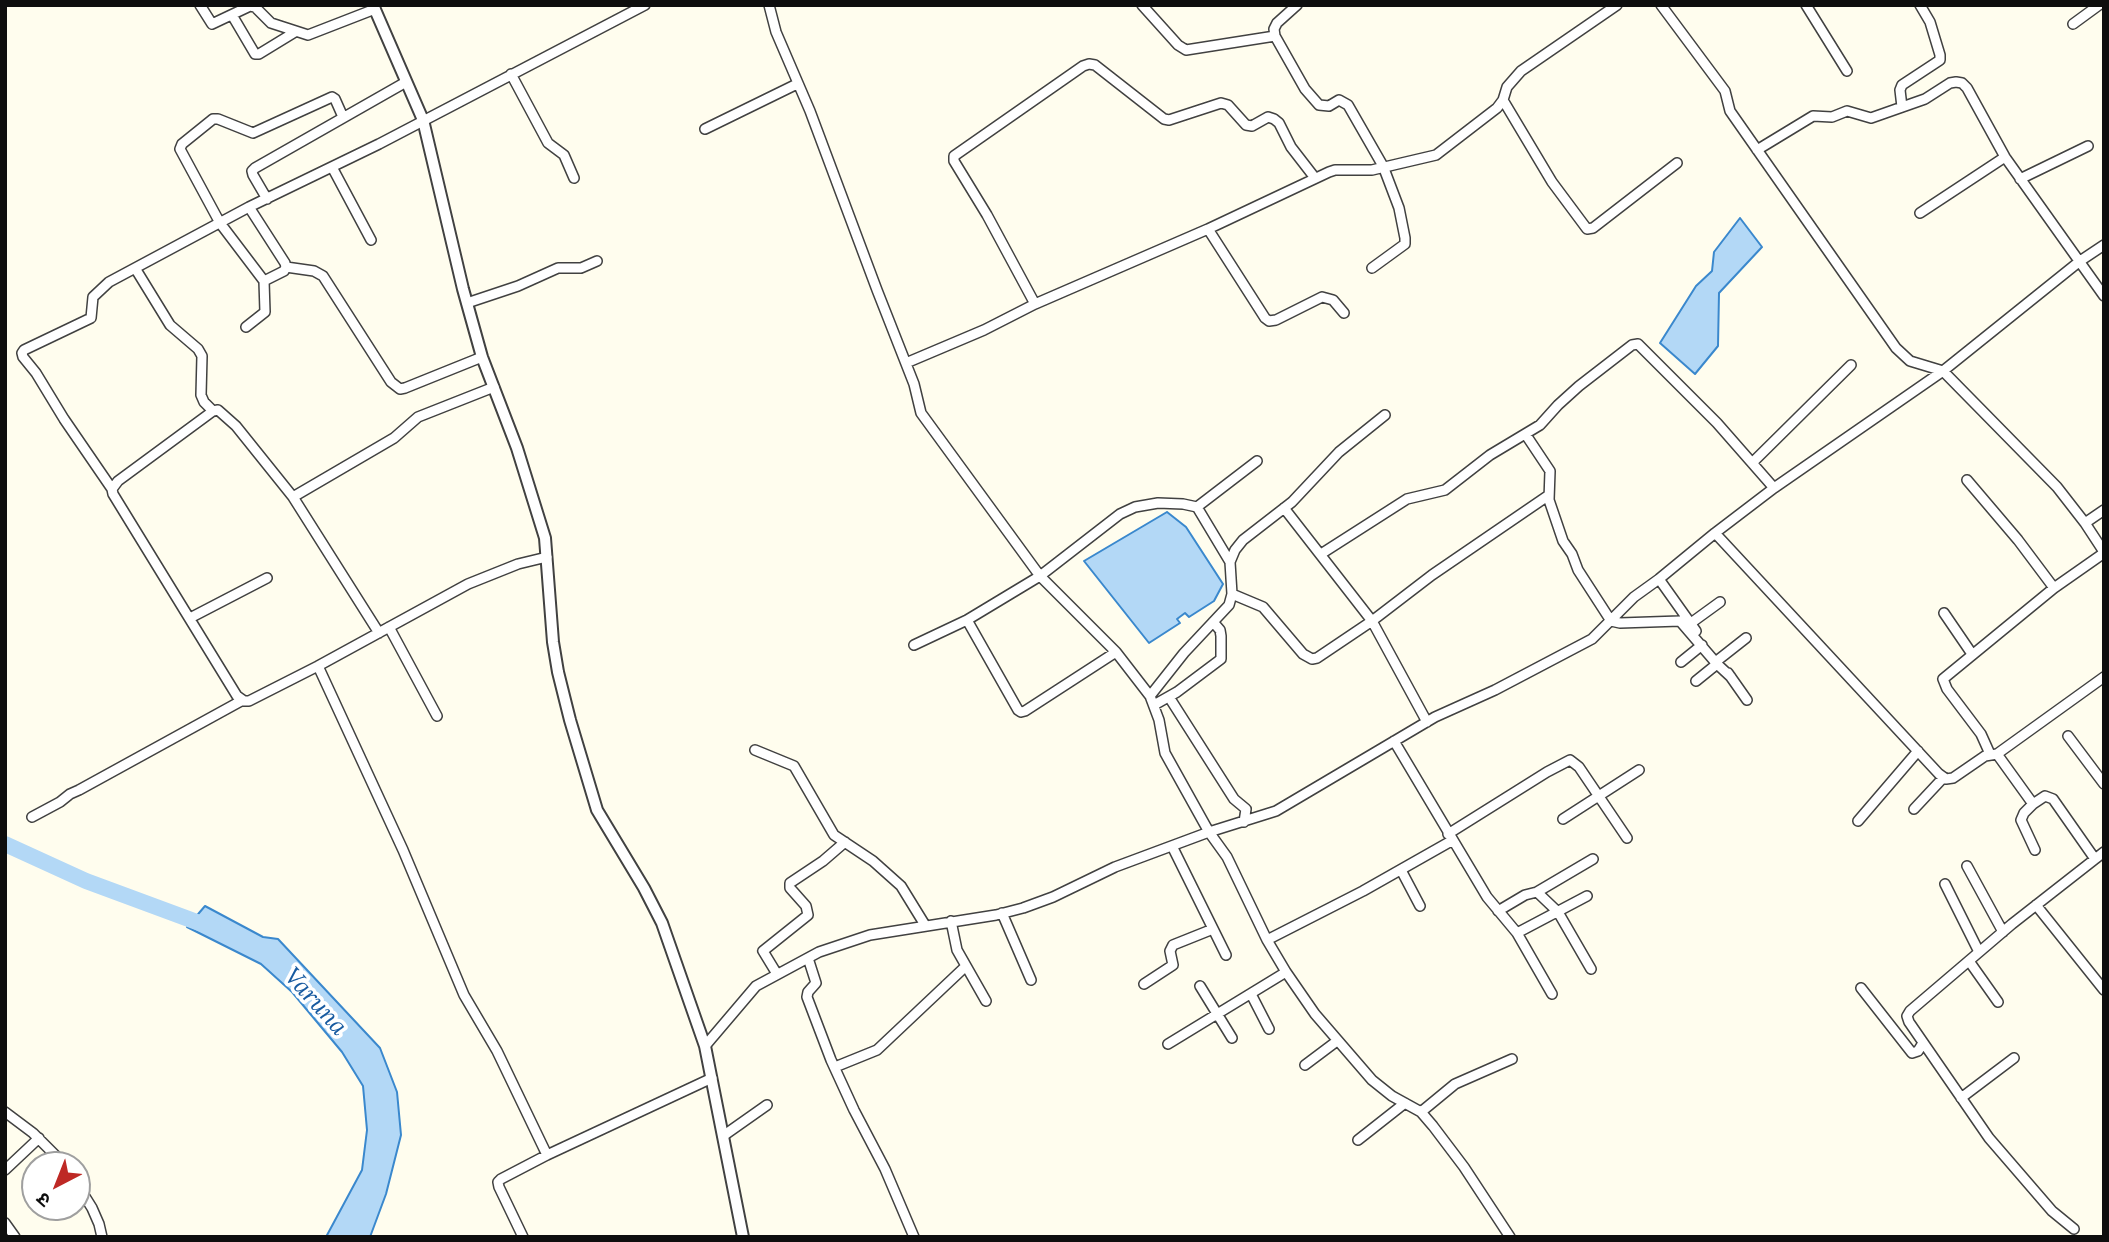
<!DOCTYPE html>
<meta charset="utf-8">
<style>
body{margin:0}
#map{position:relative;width:2109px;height:1242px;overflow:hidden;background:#fffdee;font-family:Lora,"Noto Sans Devanagari",serif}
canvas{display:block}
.frame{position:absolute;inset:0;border:7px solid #0e0e0e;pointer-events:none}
.north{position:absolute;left:21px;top:1151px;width:70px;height:70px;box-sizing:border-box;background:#fff;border:2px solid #9f9f9f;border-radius:50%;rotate:222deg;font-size:19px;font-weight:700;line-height:28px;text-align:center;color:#0e0e0e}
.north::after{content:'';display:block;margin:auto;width:24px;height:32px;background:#be2925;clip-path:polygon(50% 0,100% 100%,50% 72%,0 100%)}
</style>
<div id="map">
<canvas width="2109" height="1242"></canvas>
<div class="frame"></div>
<div class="north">उ</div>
</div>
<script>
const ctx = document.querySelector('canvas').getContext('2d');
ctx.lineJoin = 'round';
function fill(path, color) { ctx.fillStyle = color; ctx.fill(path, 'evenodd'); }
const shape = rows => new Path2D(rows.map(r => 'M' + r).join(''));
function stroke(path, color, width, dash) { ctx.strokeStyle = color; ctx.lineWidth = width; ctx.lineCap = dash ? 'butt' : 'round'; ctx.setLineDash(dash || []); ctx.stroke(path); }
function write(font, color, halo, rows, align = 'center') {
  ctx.font = font + ' Lora,serif'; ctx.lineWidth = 7; ctx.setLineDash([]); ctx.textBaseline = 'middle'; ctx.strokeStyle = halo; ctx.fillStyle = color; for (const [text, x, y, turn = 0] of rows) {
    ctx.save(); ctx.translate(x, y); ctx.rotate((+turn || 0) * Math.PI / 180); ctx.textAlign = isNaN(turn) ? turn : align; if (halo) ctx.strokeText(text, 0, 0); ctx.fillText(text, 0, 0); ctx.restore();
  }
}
const water = shape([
 [1740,218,1762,247,1719,293,1718,346,1695,374,1660,343,1696,286,1712,271,1714,252,1740,218],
 [1167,512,1186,527,1223,584,1214,601,1189,617,1185,613,1177,619,1180,623,1149,643,1084,561,1167,512],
 [205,906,263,937,278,939,380,1048,397,1092,401,1135,386,1194,370,1237,326,1237,362,1170,367,1130,363,1086,342,1052,292,992,261,964,187,927,205,906]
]);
fill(water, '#b3d8f6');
stroke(water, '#3a88cd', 2);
stroke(shape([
 [5,844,86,881,213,928]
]), '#b3d8f6', 16);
const minor = shape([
 [200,5,212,24,250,6,255,7,271,23,308,35,375,9],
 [769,5,776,32,810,111,877,290,914,384,921,413,1040,576,1116,652,1150,696,1159,720,1165,753,1209,832,1227,857,1267,940,1286,972,1315,1014,1372,1080,1392,1096,1421,1112,1433,1126,1464,1167,1510,1237],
 [1142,5,1178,45,1186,50,1275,36],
 [1297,5,1277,23,1274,29,1275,36,1305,89,1319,105,1329,106,1339,100,1348,105,1383,166,1399,208,1405,238,1405,244,1372,268],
 [1661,5,1725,91,1730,111,1896,348,1910,361,1943,371,2057,487,2085,523,2104,552],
 [1806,5,1847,71],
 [232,15,255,54,259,54,295,32],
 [2073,24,2099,5],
 [511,74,548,143,564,155,574,178],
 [1503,100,1552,182,1587,229,1593,228,1677,163],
 [1902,107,1900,90,1902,85,1940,60,1940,55,1930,22,1920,5],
 [705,129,797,84],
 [1757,150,1813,116,1832,117,1847,111,1871,118,1925,99,1950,83,1956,82,1962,83,1967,88,2005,157,2104,296],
 [332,167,371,240],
 [2020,179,2088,146],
 [267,199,253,175,252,171,255,168,406,82],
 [249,207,285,263,286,267,284,271,264,281],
 [1920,213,2005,157],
 [1208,229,1265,318,1269,321,1276,320,1322,297,1333,300,1344,313],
 [286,267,314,271,323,276,391,382,400,389,405,388,482,357],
 [135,268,170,325,198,349,202,356,201,395,204,402,213,411],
 [467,303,518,286,558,268,581,268,597,261],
 [1035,304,987,215,954,161,954,156,1083,66,1089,64,1095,65,1164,119,1169,120,1221,103,1228,105,1246,125,1252,126,1268,117,1274,119,1279,123,1291,147,1315,178],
 [246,327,265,312,264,281,220,223,180,149,182,144,213,119,218,119,253,133,332,97,335,99,343,117],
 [906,363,984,330,1035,304,1208,229,1329,172,1335,170,1372,170,1436,155,1497,108,1503,100,1507,87,1521,71,1617,5],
 [1526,435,1550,471,1549,500,1563,541,1572,554,1578,570,1611,621,1620,623,1680,621,1717,664,1731,677],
 [1752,463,1851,365],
 [1967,480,2018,540,2054,588],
 [112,489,64,419,36,373,23,357,22,353,24,350,91,318,93,297,109,282,249,207,379,144,645,5],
 [293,497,394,438,418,417,494,387],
 [1197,507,1257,461],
 [1284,508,1372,621,1427,722],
 [2085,523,2104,510],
 [1715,533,1939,774,1946,779,1953,778,1985,756,1997,754,2104,677],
 [1321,554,1407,499,1445,490,1490,455,1540,425,1558,405,1579,386,1632,345,1638,344,1717,423,1774,488],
 [1659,579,1696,631],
 [1232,594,1263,607,1303,654,1312,659,1317,658,1372,621,1432,575,1549,495],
 [1944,613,1972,654],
 [190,618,267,578],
 [967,620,1018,710,1021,712,1025,711,1116,652],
 [1691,623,1720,602],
 [389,627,437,716],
 [379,633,293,497,236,426,218,410,213,411,118,481,112,489,113,494,237,696,244,701,249,701,318,666,468,584,518,564,547,557],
 [914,645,967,620,1040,576,1120,514,1135,507,1158,503,1183,504,1197,507,1230,562],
 [1718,660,1746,638],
 [1681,662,1702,645],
 [318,666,403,850,464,995,497,1051,547,1155],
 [1728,673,1747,700],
 [1696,681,1717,664],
 [1150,696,1184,653,1229,605,1232,594,1230,562,1235,550,1243,540,1292,502,1339,452,1385,415],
 [1169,697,1234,799,1246,809,1244,822],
 [1154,705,1177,692,1221,659,1221,636,1220,630,1213,622],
 [2068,736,2104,784],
 [1394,741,1487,897,1517,933,1552,994],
 [755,750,794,766,834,835,873,861,901,886,925,925],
 [1990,754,1981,734,1947,689,1943,679,2054,588,2104,553],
 [1997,754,2033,804,2024,813,2021,820,2035,850],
 [2033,804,2045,796,2053,799,2095,859],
 [1914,809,1943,778],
 [32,817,60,802,70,794,79,790,241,701,244,701],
 [1563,819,1639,770],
 [1858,821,1918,751],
 [1448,834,1547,772,1570,760,1579,767,1627,838],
 [1172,846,1226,955],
 [1967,866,2003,932],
 [1401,870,1420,906],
 [1945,884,1979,952],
 [1537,892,1593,859],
 [2036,905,2104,990],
 [1498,911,1525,895,1537,892,1558,912,1591,969],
 [1002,913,1031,980],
 [951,921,957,950,986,1001],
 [1517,933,1587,896],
 [1267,940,1363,891,1453,840],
 [808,958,816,983,808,992,807,997,831,1060,854,1110,885,1169,914,1237],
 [1969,961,1998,1002],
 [777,974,763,951,808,915,806,906,790,888,790,883,823,861,845,842],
 [1144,984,1173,965,1170,951,1173,945,1213,929],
 [1200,986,1232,1038],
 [1861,988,1912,1053,1918,1051,1923,1043],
 [1251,994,1269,1029],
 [1168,1044,1286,972],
 [705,1046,756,986,819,952,870,935,996,915,1023,908,1053,897,1115,867,1209,832,1276,811,1435,717,1495,690,1592,639,1634,597,1659,579,1715,533,1774,488,1943,371,2080,261,2104,245],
 [1305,1065,1337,1041],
 [835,1067,877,1050,966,966],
 [1961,1098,2014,1058],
 [5,1112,33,1133,65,1165],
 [1421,1112,1455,1084,1512,1059],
 [723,1136,767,1105],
 [1358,1140,1405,1103],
 [5,1170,39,1138],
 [77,1184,92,1208,99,1224,102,1237],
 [5,1223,15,1237],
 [2074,1229,2052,1211,1989,1138,1909,1022,1907,1016,1910,1011,2012,924,2104,852],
 [523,1237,499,1187,498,1182,501,1179,547,1155,712,1078]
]);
const tertiary = shape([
 [373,5,423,120,463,289,482,357,517,448,545,538,553,642,558,672,570,720,597,810,644,888,662,923,705,1046,743,1237]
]);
stroke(minor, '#414141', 12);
stroke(tertiary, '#414141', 14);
stroke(minor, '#fff', 9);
stroke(tertiary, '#fff', 10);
write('italic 24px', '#175aa0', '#fff', [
 ["Varuna",315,1002,48]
]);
</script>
